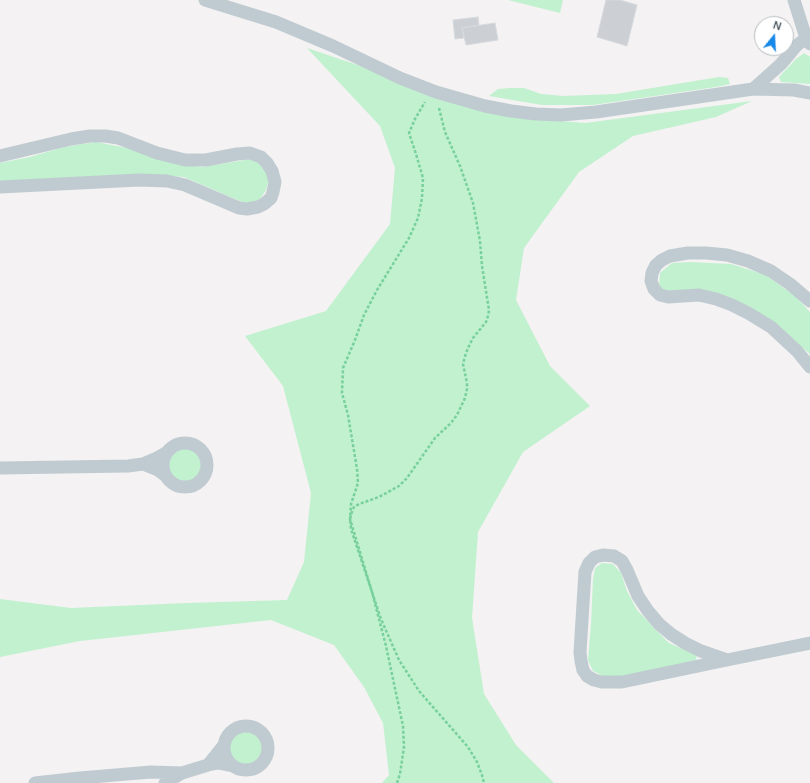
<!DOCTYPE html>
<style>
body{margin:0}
#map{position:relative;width:810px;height:783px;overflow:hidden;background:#f4f2f2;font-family:Manrope,sans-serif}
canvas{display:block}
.north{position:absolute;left:754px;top:16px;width:40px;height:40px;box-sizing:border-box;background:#fff;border:1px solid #b6bcbf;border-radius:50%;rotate:18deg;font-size:11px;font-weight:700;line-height:16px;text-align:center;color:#495760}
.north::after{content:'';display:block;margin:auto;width:14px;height:18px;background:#1888e9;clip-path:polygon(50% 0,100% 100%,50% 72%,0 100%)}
</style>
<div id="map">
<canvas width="810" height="783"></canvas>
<div class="north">N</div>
</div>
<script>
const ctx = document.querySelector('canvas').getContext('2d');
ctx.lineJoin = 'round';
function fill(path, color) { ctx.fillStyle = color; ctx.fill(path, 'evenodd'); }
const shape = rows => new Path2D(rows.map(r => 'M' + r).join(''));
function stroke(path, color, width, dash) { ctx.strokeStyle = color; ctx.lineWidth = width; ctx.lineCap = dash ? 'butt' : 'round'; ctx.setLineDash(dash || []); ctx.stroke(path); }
fill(shape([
 [508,0,563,0,560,13],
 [307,48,512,117,585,123,752,101,716,117,633,136,579,172,524,248,516,300,550,366,590,406,523,452,478,532,472,618,484,694,516,745,554,783,382,783,389,775,383,723,364,687,334,645,271,620,80,641,0,657,0,599,71,608,187,603,287,600,304,562,311,493,283,386,245,336,326,311,390,224,395,168,380,126],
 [804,53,810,57,810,84,781,82,779,77,796,59],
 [719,77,728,78,730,84,716,87,593,105,542,105,489,96,498,89,510,88,524,88,541,94,564,96,616,94],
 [96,142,127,148,185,165,202,167,245,160,256,159,264,167,269,179,266,190,260,199,254,203,242,202,184,177,155,175,0,182,0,163,30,157,64,147],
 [690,262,731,264,766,275,795,296,810,312,810,354,764,317,667,293,659,286,660,273,672,263],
 '168 464a17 17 0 1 1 34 0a17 17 0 1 1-34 0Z',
 [602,563,613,564,621,573,627,591,637,610,653,627,669,643,697,655,696,660,620,678,603,676,593,671,588,660,591,624,593,579,595,568],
 '229 748a17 17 0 1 1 34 0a17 17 0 1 1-34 0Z'
]), '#c1f1cf');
const building = shape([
 [606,0,620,0,637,5,627,46,597,37,606,0],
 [478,17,479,25,462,28,464,38,455,39,453,20,478,17],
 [495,23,498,40,466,45,462,28,495,23]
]);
fill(building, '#ccd0d4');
stroke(building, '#d6d9dd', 1);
stroke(shape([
 [439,108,445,132,460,166,473,203,480,241,482,266,489,310,488,316,486,322,473,338,469,346,466,353,463,364,467,383,467,389,465,398,457,415,451,423,435,438,407,478,399,486,379,497,359,504,354,507,352,512,350,519,351,529,381,619,399,660,419,691,468,747,477,762,482,775,484,783],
 [397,783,400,774,404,747,403,726,386,646,372,592,350,519,351,504,358,483,357,469,348,415,342,393,343,368,355,340,364,315,377,290,409,238,418,218,422,198,423,178,416,154,409,133,415,119,425,102]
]), '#78d09c', 2.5, [3, 2]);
stroke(shape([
 [205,0,276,22,333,46,400,78,436,92,485,106,511,111,536,114,561,115,596,112,753,89],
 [794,0,806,38,810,44],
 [810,35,796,46,781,64,753,89,794,90,810,93],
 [0,156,71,139,90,136,105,136,118,138,157,153,185,160,206,160,237,154,250,153,261,157,267,163,272,171,275,182,273,192,271,198,264,204,258,207,247,209,239,208,185,185,167,181,139,180,0,187],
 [810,301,790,284,771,271,748,261,727,255,706,253,688,253,670,256,662,260,656,265,652,273,651,281,654,289,660,295,668,297,699,295,716,299,732,305,748,313,771,327,797,351,810,367],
 '163 465a22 22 0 1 1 44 0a22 22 0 1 1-44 0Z',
 [0,468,128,466,143,464],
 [166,476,158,470,143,464,157,458,166,453],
 [727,660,701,651,685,643,671,634,659,624,648,611,638,596,627,570,622,561,614,556,603,555,595,557,589,563,585,572,580,652,581,661,583,670,587,676,594,680,602,682,622,682,727,660,810,643],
 '224 748a22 22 0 1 1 44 0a22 22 0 1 1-44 0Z',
 [224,745,208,765,218,763,233,766],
 [35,783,80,778,151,772,182,773],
 [165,783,182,773,208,765]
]), '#c0cbd1', 13);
</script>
